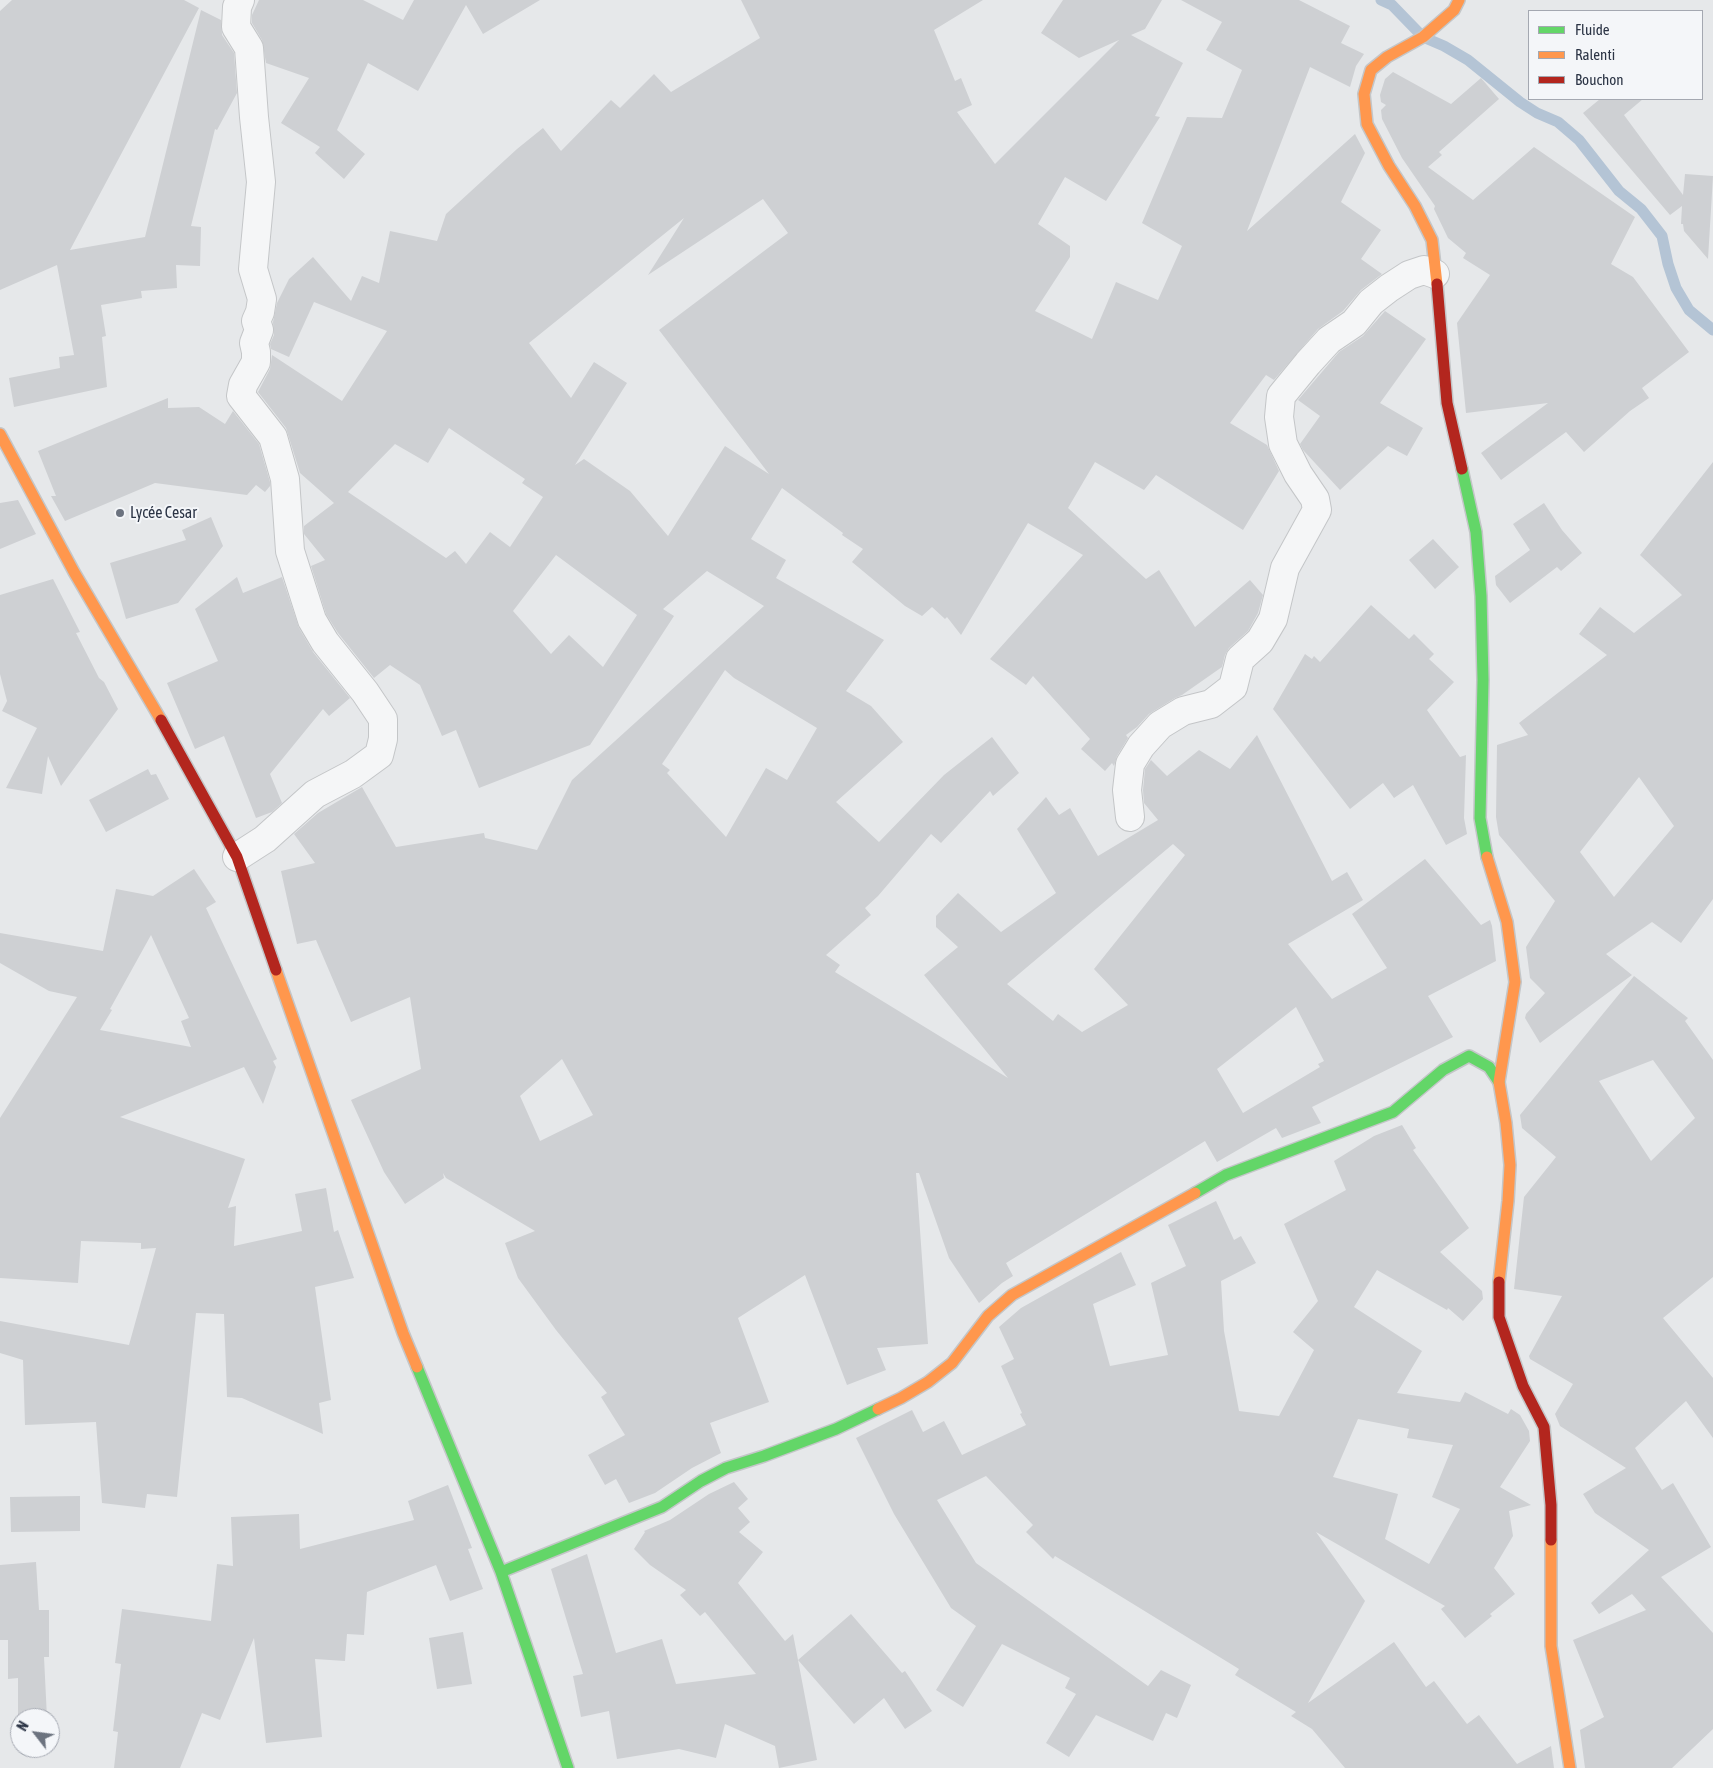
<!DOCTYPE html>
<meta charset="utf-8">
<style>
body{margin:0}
#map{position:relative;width:1713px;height:1768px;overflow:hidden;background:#e6e8ea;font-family:"Asap Condensed",sans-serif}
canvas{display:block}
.legend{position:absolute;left:1528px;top:10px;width:175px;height:90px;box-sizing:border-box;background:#f4f6f9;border:1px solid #a4a8b1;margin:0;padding:6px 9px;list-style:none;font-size:15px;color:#2b3445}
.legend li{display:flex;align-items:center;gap:10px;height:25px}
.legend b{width:25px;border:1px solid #a4a8b1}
.north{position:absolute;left:10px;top:1708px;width:50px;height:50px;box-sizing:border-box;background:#f4f6f9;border:1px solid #a4a8b1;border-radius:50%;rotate:300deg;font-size:14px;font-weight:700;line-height:20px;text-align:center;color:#2b3445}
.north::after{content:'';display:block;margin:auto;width:18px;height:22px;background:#6c737f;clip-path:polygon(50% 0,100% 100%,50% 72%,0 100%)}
</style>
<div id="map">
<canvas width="1713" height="1768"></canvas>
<ul class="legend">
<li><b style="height:6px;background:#63d668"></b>Fluide</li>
<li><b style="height:6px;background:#ff974d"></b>Ralenti</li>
<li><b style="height:6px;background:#b3261e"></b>Bouchon</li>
</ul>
<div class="north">N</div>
</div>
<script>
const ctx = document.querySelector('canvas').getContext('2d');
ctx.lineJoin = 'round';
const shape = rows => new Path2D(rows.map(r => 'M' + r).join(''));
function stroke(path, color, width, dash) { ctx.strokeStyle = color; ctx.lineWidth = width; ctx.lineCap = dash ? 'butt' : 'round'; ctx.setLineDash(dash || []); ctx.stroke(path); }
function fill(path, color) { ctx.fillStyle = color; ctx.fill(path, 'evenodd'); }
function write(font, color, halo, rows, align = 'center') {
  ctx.font = font + ' "Asap Condensed",sans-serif'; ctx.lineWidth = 4; ctx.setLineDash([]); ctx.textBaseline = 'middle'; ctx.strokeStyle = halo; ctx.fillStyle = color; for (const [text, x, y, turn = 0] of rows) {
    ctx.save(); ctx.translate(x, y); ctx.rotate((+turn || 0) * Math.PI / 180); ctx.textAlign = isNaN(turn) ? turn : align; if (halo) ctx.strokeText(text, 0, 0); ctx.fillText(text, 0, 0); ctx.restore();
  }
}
stroke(shape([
 [1381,0,1392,5,1423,37,1444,46,1468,60,1520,102,1537,113,1558,122,1579,140,1619,191,1641,209,1662,236,1668,264,1676,288,1689,310,1713,330]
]), '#b4c4d5', 11);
fill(shape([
 [12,0,184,0,199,8,70,250,145,237,201,10,221,20,222,35,234,53,237,93,217,130,215,129,191,226,201,227,200,266,176,265,177,288,141,291,142,298,101,305,106,336,102,337,107,387,14,407,9,378,60,368,59,357,74,355,57,265,0,290,0,11],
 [259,0,363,0,403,20,414,0,540,0,483,34,466,5,418,91,368,63,337,130,365,154,344,179,315,153,320,147,281,123,309,78,266,63,262,40,252,23,252,15],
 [741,0,983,0,934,30,955,81,961,78,972,105,957,112,995,164,1119,40,1079,58,1041,33,1063,0,1162,0,1145,29,1131,35,1183,63,1155,116,1160,117,1106,201,1065,177,1038,224,1070,246,1070,257,1035,311,1092,339,1116,282,1158,300,1182,246,1142,223,1187,117,1222,118,1242,70,1206,50,1222,22,1181,0,1299,0,1350,26,1341,43,1364,54,1356,66,1350,87,1310,67,1247,231,1355,134,1365,153,1341,202,1381,230,1361,259,1382,274,1361,290,1343,311,1318,329,1274,380,1266,375,1230,423,1267,445,1279,471,1243,530,1156,475,1144,490,1095,462,1068,508,1146,579,1159,570,1195,627,1250,580,1263,595,1258,613,1248,631,1229,648,1225,655,1222,667,1182,695,1175,698,1149,714,1137,727,1126,735,1128,738,1117,756,1114,766,1112,763,1105,771,1081,749,1090,739,1033,676,1026,685,990,659,1083,555,1028,523,961,635,947,617,945,619,932,607,922,616,905,606,852,562,863,549,842,535,843,533,782,488,751,539,786,560,776,578,884,640,846,691,871,706,903,742,836,802,879,842,944,775,992,737,1019,773,993,796,990,791,941,843,931,834,878,896,865,908,871,915,826,955,840,965,835,972,1008,1078,924,975,958,947,936,927,936,916,958,893,1001,932,1056,893,1017,829,1046,797,1059,815,1070,808,1098,856,1158,820,1144,803,1143,790,1145,769,1151,760,1167,776,1199,750,1230,769,1257,735,1332,881,1347,872,1363,900,1288,944,1332,999,1387,968,1352,914,1425,859,1481,925,1490,920,1492,926,1496,961,1428,996,1453,1037,1312,1107,1321,1123,1282,1138,1276,1128,1217,1162,1205,1141,1006,1263,1013,1276,1002,1283,979,1303,949,1258,919,1173,916,1173,928,1344,877,1348,886,1370,847,1385,805,1275,738,1318,769,1402,710,1423,721,1453,692,1468,655,1493,629,1503,616,1479,605,1485,588,1455,625,1435,601,1397,607,1393,556,1330,518,1278,505,1243,535,1231,446,1178,443,1173,444,1178,405,1204,384,1172,351,1100,421,1069,410,997,351,1022,316,940,297,944,281,871,315,863,294,834,318,813,362,787,396,847,484,833,485,838,537,850,572,780,764,606,707,571,663,609,674,616,590,745,479,788,456,730,442,736,420,685,390,665,374,678,338,633,326,614,311,566,325,560,304,534,304,526,334,503,300,473,286,428,258,392,270,369,272,355,342,401,387,331,314,302,289,357,271,349,270,344,274,335,273,322,277,303,289,279,313,257,351,301,362,276,379,283,390,231,437,241,446,214,517,149,543,128,561,151,611,100,620,108,654,74,671,92,760,38],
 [763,199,788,233,659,330,769,474,725,446,668,536,630,491,584,459,575,465,627,383,594,362,571,398,529,343,684,218,648,275],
 [449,428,525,479,522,483,543,497,510,547,490,532,466,564,455,551,446,558,348,492,395,444,428,463],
 [556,555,637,615,603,667,569,635,551,654,513,611],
 [725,670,734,678,817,728,787,780,766,768,726,837,667,773,670,770,662,764],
 [1173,844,1185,855,1094,969,1128,1005,1082,1032,1058,1014,1053,1021,1007,984],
 [1296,1007,1324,1061,1318,1064,1320,1067,1243,1113,1217,1069],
 [562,1059,593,1115,540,1141,520,1096],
 [1393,72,1451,104,1481,78,1499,99,1439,152,1442,155,1428,167,1473,200,1534,147,1635,217,1611,264,1633,277,1689,352,1642,388,1649,398,1630,411,1584,452,1566,432,1501,480,1481,453,1548,403,1466,413,1457,323,1490,275,1463,258,1466,253,1448,238,1434,209,1435,206,1402,158,1382,119,1381,110,1386,105,1381,102,1380,95,1385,79],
 [1600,99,1643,99,1624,115,1683,195,1685,174,1713,176,1708,259,1684,231,1683,224,1681,224,1682,206,1670,215,1583,113],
 [1385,311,1426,339,1380,403,1423,428,1407,456,1388,446,1340,490,1303,450,1300,444,1320,416,1298,400,1339,352,1363,336],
 [168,398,168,408,199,407,225,424,233,411,259,444,270,482,270,486,265,492,256,485,247,495,155,483,65,521,51,496,56,496,38,451],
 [1713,462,1713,899,1681,943,1652,922,1606,954,1632,975,1540,1043,1525,1018,1526,1014,1545,993,1530,978,1526,947,1555,901,1499,835,1496,817,1497,745,1528,735,1519,723,1607,655,1579,634,1600,607,1634,633,1682,595,1640,555],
 [1639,777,1674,826,1614,897,1580,852],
 [18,500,36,534,0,549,0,503],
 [1544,503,1562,530,1582,553,1561,571,1557,567,1510,603,1496,585,1495,576,1530,550,1513,524],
 [211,517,223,546,178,603,126,619,110,563,186,540,182,530],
 [1433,539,1459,567,1435,589,1409,560],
 [237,577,243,593,282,577,299,628,313,652,350,698,329,716,323,709,270,774,282,803,272,812,256,818,224,736,195,749,167,683,218,661,195,609],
 [53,579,80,632,76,633,99,678,104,682,118,709,61,786,48,756,42,794,6,788,37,728,2,711,7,701,0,674,0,595],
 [1371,605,1409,639,1414,634,1434,654,1429,659,1454,682,1427,710,1460,757,1466,755,1464,818,1467,834,1446,845,1413,785,1394,798,1383,783,1350,809,1273,709,1305,654,1312,659,1314,656,1320,662],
 [148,769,151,775,156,774,169,799,106,832,89,800],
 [194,869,216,902,206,908,277,1059,273,1061,276,1067,263,1104,244,1067,120,1117,245,1159,228,1208,236,1206,234,1246,302,1231,295,1194,326,1188,334,1232,338,1230,354,1278,315,1287,331,1400,319,1403,323,1434,242,1398,227,1397,224,1314,196,1313,177,1497,147,1494,145,1508,102,1503,96,1422,25,1425,23,1360,0,1353,0,1321,129,1345,156,1248,141,1249,141,1243,81,1241,78,1283,0,1278,0,1118,77,997,49,991,0,963,0,933,103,951,116,889,153,896],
 [151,935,189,1018,181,1021,191,1047,100,1030,112,1010,110,1009],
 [1634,976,1688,1018,1685,1021,1713,1060,1713,1277,1663,1318,1713,1378,1713,1438,1686,1401,1635,1448,1662,1490,1673,1483,1711,1547,1661,1577,1713,1633,1713,1729,1672,1768,1585,1768,1580,1730,1604,1717,1573,1640,1646,1610,1632,1594,1599,1614,1591,1603,1649,1550,1595,1513,1583,1494,1626,1468,1560,1426,1555,1414,1573,1384,1530,1359,1529,1356,1562,1296,1514,1289,1524,1197,1556,1157,1522,1128,1520,1115],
 [1653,1060,1695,1118,1651,1161,1599,1081],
 [1402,1125,1416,1148,1413,1150,1469,1228,1440,1252,1482,1291,1483,1299,1463,1321,1448,1308,1447,1310,1377,1270,1354,1307,1422,1351,1397,1393,1460,1402,1465,1392,1508,1414,1511,1409,1520,1415,1529,1431,1530,1441,1500,1487,1531,1505,1509,1511,1513,1536,1494,1568,1515,1594,1490,1614,1492,1616,1465,1638,1441,1609,1445,1606,1316,1532,1365,1601,1308,1703,1394,1642,1426,1687,1434,1681,1467,1724,1479,1715,1517,1764,1551,1746,1554,1768,1345,1768,1312,1729,1291,1716,1296,1712,1235,1675,1239,1669,1055,1556,1053,1559,1026,1532,1033,1525,986,1476,937,1500,976,1563,1148,1686,1161,1670,1191,1685,1177,1718,1166,1713,1153,1741,1096,1715,1069,1757,1046,1743,1076,1694,1065,1688,1070,1678,1002,1644,963,1707,936,1690,976,1626,951,1608,894,1514,856,1438,912,1410,923,1432,944,1421,962,1455,1026,1425,1020,1414,1022,1413,1001,1366,1014,1359,999,1327,1021,1308,1121,1252,1136,1285,1093,1304,1110,1366,1168,1355,1151,1283,1186,1266,1168,1225,1216,1201,1234,1240,1241,1236,1256,1263,1221,1281,1224,1331,1239,1411,1279,1416,1314,1350,1293,1332,1318,1301,1284,1224,1346,1190,1334,1161,1374,1136],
 [1358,1419,1409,1429,1407,1438,1453,1445,1432,1497,1460,1509,1429,1564,1385,1539,1398,1494,1333,1477],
 [734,1482,748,1499,738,1508,750,1522,739,1532,763,1552,738,1583,785,1641,793,1634,798,1660,851,1614,902,1673,905,1671,932,1711,905,1729,884,1698,854,1724,798,1660,817,1760,779,1768,775,1746,725,1724,716,1758,679,1749,617,1759,609,1711,581,1717,573,1676,583,1674,551,1569,587,1554,616,1653,662,1639,676,1684,756,1674,705,1612,700,1616,680,1595,686,1590,650,1565,634,1549,645,1532,644,1531,670,1520,709,1494],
 [448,1485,472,1548,468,1549,483,1589,450,1601,436,1565,367,1592,364,1635,347,1634,345,1661,315,1659,322,1737,266,1743,254,1638,220,1720,202,1713,180,1768,114,1768,118,1732,113,1731,121,1664,115,1663,122,1609,211,1621,217,1564,233,1566,231,1517,299,1514,300,1549,414,1520,408,1501],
 [80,1496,80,1531,11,1532,10,1497],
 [36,1562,39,1610,49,1610,49,1657,44,1657,47,1718,18,1718,18,1678,8,1679,8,1640,0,1640,0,1565],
 [463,1632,472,1684,437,1689,429,1638]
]), '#ced0d3');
const street = shape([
 [1130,817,1127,790,1130,764,1141,746,1160,725,1183,711,1211,704,1233,687,1240,659,1260,641,1273,619,1285,568,1317,510,1315,499,1298,474,1283,444,1279,417,1281,396,1308,363,1329,340,1354,323,1371,302,1389,288,1409,275,1424,270,1435,274],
 [237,857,265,839,315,794,353,774,379,755,383,739,383,719,365,692,325,642,312,620,290,551,285,479,273,437,241,396,243,385,256,362,256,352,254,343,259,330,256,321,260,312,262,299,253,269,261,182,254,117,249,48,236,27,237,7,240,0]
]);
const fast = shape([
 [1462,469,1476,532,1481,596,1483,680,1480,818,1487,857],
 [1195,1193,1226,1175,1393,1112,1443,1070,1469,1056,1489,1067,1499,1082],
 [417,1367,501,1572,568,1768],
 [501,1572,662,1507,701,1481,726,1468,764,1456,836,1429,878,1409]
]);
const slow = shape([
 [1437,284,1432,240,1415,206,1389,166,1367,124,1364,94,1371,70,1387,57,1423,37,1454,10,1459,0],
 [0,434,74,572,161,720],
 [1487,857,1507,922,1515,982,1499,1082,1506,1123,1510,1165,1508,1201,1499,1282],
 [276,970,403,1333,417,1367],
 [878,1409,901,1398,928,1382,952,1363,988,1316,1012,1295,1195,1193],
 [1551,1540,1551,1646,1570,1768]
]);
const jam = shape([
 [1437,284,1447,403,1462,469],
 [161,720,237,857,276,970],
 [1499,1282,1499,1317,1523,1386,1544,1427,1551,1505,1551,1540]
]);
stroke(street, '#c4c6c8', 30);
stroke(fast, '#c4c6c8', 14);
stroke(slow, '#c4c6c8', 14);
stroke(jam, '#c4c6c8', 14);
stroke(street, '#f5f6f7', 28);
stroke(fast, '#63d668', 11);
stroke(slow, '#ff974d', 11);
stroke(jam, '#b3261e', 11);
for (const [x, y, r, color] of [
 [120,513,5,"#6c737f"]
]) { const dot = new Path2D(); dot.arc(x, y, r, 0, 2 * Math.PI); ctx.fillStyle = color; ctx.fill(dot); stroke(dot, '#f4f6f9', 2); }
write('16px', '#2b3445', '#f4f6f9', [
 ["Lycée Cesar",130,513]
], 'left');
</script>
